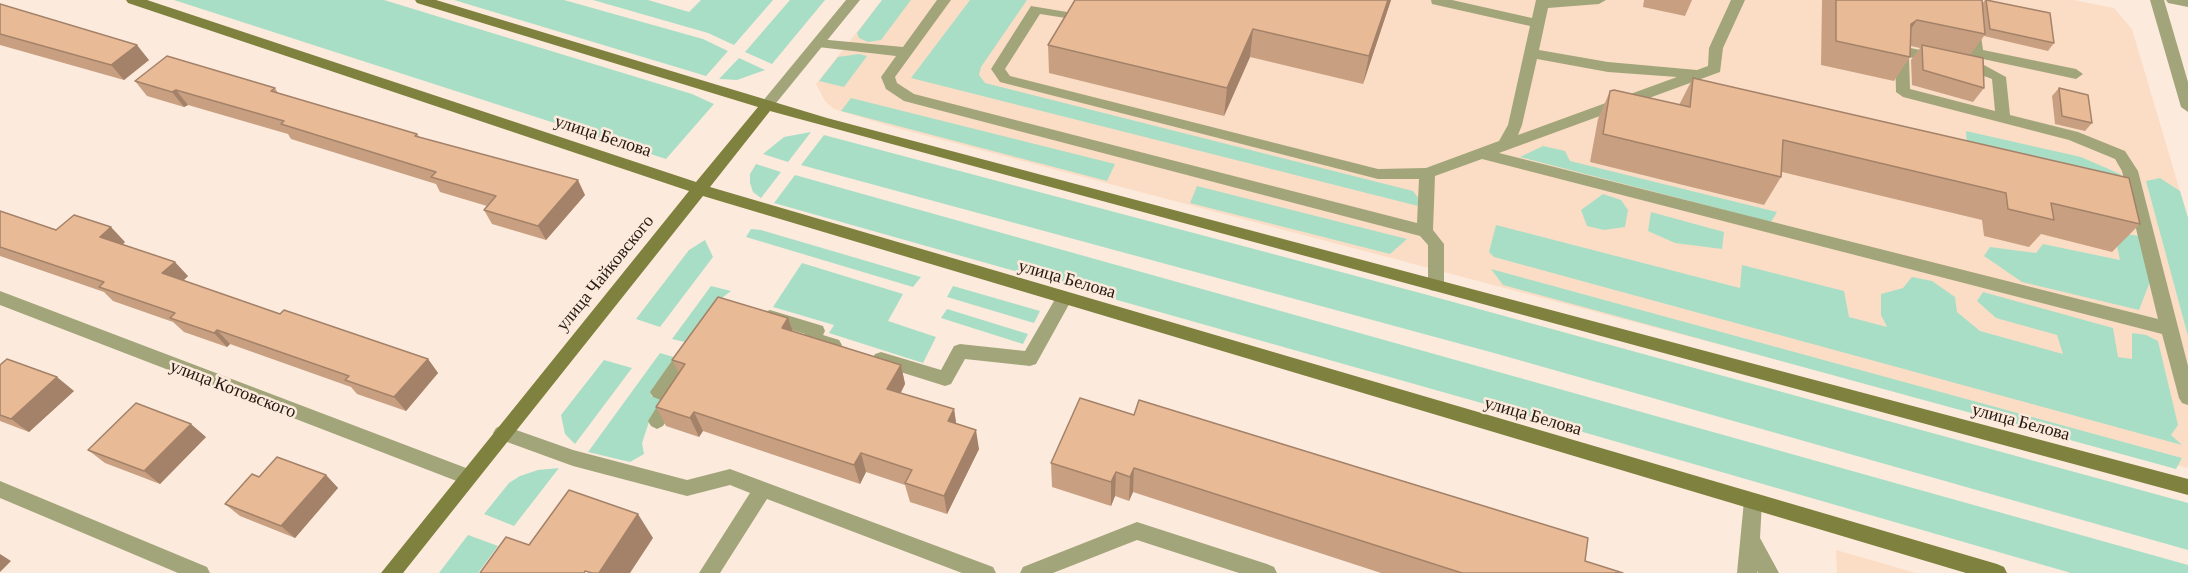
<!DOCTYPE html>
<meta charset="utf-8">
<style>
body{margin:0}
canvas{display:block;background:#fceadc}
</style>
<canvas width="2188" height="573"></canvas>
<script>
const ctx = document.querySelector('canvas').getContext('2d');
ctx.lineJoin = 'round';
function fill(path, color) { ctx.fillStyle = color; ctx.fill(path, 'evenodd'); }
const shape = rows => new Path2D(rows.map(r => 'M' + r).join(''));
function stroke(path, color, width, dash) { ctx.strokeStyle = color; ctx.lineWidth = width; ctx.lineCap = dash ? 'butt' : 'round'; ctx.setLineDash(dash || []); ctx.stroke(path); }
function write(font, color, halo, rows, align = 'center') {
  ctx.font = font + ' "Crimson Pro",serif'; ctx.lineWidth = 5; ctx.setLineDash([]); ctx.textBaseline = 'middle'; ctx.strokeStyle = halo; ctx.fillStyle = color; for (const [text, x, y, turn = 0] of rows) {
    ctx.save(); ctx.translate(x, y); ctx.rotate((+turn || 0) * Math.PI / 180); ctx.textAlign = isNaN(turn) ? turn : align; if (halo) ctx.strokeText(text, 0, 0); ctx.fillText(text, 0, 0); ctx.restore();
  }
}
fill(shape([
 [882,0,2073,0,2114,8,2132,29,2188,218,2188,468,886,125,834,109,825,101,816,84],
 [1836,550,1916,573,1837,573]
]), '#fbddc6');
fill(shape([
 [174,0,384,0,692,94,714,104,666,159],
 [454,0,564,0,703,39,728,51,706,76],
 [593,0,648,0,689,12,701,0,773,0,734,45,708,33],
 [790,0,825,0,772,64,745,52],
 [882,0,911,0,881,40,868,42,859,38,857,33],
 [970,0,1027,0,981,67,979,75,985,83,1413,191,1426,208,911,78],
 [859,54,867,56,844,87,819,81,838,57],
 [739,58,765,70,737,80,719,79],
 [851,98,1115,164,1107,181,841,111],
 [1966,131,2081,157,2120,174,2132,212,1967,147],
 [811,132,788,162,763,154,784,137],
 [824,135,1424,294,2188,503,2188,550,1494,353,801,165],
 [1543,146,1565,151,1570,161,1777,212,1771,222,1520,157],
 [756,164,781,172,761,198,753,192,750,183,750,174],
 [795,175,2188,565,2188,573,2071,573,1524,415,774,203],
 [2160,178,2180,191,2188,218,2188,336,2146,181],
 [1197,186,1407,239,1390,254,1190,203],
 [1603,194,1621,200,1628,210,1625,227,1604,230,1587,226,1581,210],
 [1651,212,1724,232,1722,249,1675,243,1648,231],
 [1496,225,1740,288,1742,265,1844,291,1849,317,1887,327,1881,315,1881,294,1903,288,1912,277,1932,281,1955,297,1957,312,1980,331,2063,354,2057,335,1996,318,1977,301,1983,292,2113,328,2118,357,2132,359,2132,333,2146,335,2158,341,2178,425,2171,435,2182,445,1494,257,1489,252],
 [751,229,761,230,921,277,913,287,746,237],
 [2114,232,2139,236,2151,279,2139,310,2022,282,1984,256,1990,247,2036,253,2043,244,2120,260],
 [705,240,713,257,660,327,636,319,689,250],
 [802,263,903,294,888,321,936,337,923,363,829,333,834,325,773,307],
 [1491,269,2182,458,2176,469,1503,285],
 [711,286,731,291,718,301,689,343,672,339],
 [953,286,1040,311,1034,323,947,297],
 [947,309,1028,334,1023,344,941,318],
 [660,353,677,358,651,396,664,400,649,422,642,443,644,454,630,462,588,452],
 [604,360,632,368,575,444,565,434,561,415],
 [559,468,514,526,484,514,509,483,520,476,538,470],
 [468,535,498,546,478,573,439,573]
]), '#a9dec6');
fill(shape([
 [937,0,951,0,895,77,897,83,914,94,1417,223,1419,179,1378,179,1000,82,991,69,1031,6,1067,12,1074,16,1072,19,1040,14,1005,69,1010,76,1378,169,1426,168,1499,141,1508,125,1530,26,1432,4,1431,0,1452,0,1532,18,1536,0,1606,0,1599,4,1548,8,1539,50,1608,62,1697,70,1708,66,1709,48,1731,0,1745,0,1723,48,1720,72,1499,153,2158,319,2122,171,2115,159,2069,140,1903,97,1896,92,1895,51,1902,46,1942,55,1944,58,1937,63,1909,57,1910,89,1995,111,1992,79,1960,67,1958,64,1960,61,1970,61,1967,24,1974,20,1979,21,1983,50,2076,69,2083,74,2076,79,1983,59,1984,65,2006,77,2010,115,2078,132,2125,151,2138,171,2188,366,2188,405,2182,403,2179,398,2162,334,1482,159,1435,176,1433,230,1444,244,1444,285,1442,290,1436,291,1430,290,1428,285,1428,245,1420,236,904,101,886,89,881,77,896,56,818,47,811,43,818,39,903,47,937,0],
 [1537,59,1608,72,1677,77,1518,135,1522,125,1537,59],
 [2150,0,2164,0,2188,82,2188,112,2181,107,2150,0],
 [1064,292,1070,294,1072,299,1036,364,1030,366,965,359,951,384,945,386,875,364,872,359,875,354,881,352,941,370,954,346,960,344,1025,351,1058,294,1064,292],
 [770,310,823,326,825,331,823,335,839,340,842,345,839,350,833,352,806,343,803,338,805,334,764,322,762,317,764,312,770,310],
 [689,343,695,345,698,350,671,389,679,392,682,397,663,426,657,429,651,426,648,421,661,400,653,397,650,392,683,345,689,343],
 [502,425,573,450,687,480,730,469,993,567,996,573,962,573,767,499,720,573,699,573,750,493,730,485,687,496,573,466,496,438,493,433,496,428,502,425],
 [1753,493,1760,495,1762,501,1760,538,1779,573,1758,573,1757,571,1757,573,1737,573,1744,501,1746,495,1753,493],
 [1137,522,1267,564,1274,567,1277,573,1239,573,1137,540,1053,573,1020,573,1023,567,1137,522]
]), '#a2a57a');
fill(shape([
 [2166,0,2188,0,2188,7,2168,3,2166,0],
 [0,291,474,471,476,477,474,483,467,485,0,305,0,291],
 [0,481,207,567,210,573,178,573,0,498,0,481]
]), '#a2a57a');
fill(shape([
 [846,0,860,0,772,108,762,108,760,105,762,102,846,0]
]), '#a2a57a');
fill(shape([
 [126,0,147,0,696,182,758,107,417,3,415,0,436,0,827,118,2188,479,2188,495,770,111,710,187,1997,564,2004,567,2007,573,1966,573,703,196,403,573,381,573,689,191,128,3,126,0]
]), '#7f813e');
fill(shape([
 [1391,0,1363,84,1250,57,1224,116,1049,73,1048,45],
 [1644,0,1692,0,1685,16,1643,7],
 [1822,0,1982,0,1982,4,1985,0,1990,0,2054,43,2048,51,1984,36,1970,55,1984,88,1973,102,1912,85,1911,60,1920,48,1911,46,1910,57,1894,81,1821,65],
 [0,4,149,60,124,80,0,45],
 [1693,78,2140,224,2112,252,2041,234,2029,247,1984,236,1982,220,1782,172,1781,177,1764,205,1590,162,1598,119,1610,91,1679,105],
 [135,81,275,88,278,93,417,134,420,138,585,195,546,240,492,224,484,210,487,206,440,192,436,184,291,139,288,134,188,105,184,107,147,96],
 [2059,88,2092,123,2085,131,2055,124,2052,96],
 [0,211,56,230,125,242,123,244,188,276,183,281,280,314,428,359,438,373,406,411,357,394,351,387,230,344,227,347,184,332,173,322,113,301,104,292,0,256],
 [793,331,901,365,905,384,901,393,954,409,956,423,979,449,947,514,910,502,905,485,866,472,860,484,703,431,699,437,666,426,656,407,679,373,672,360],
 [0,365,74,391,29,432,0,421],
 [1134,415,1585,561,1623,573,1381,573,1133,492,1129,501,1115,496,1111,506,1052,487,1051,463],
 [206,437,160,484,105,463,88,450],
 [326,475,338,488,295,538,240,516,225,504,259,477]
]), '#c8a081');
fill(shape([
 [1388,0,1391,0,1363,84,1369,56],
 [1917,20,1901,44,1911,24],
 [1253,29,1250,57,1224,116,1227,88],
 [137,45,149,60,124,80,111,65],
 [176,90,188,105,184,107,172,92],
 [578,180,585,195,546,240,538,226],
 [111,227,125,242,115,251,100,237],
 [175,262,188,276,175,288,162,273],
 [788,318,795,338,782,328],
 [217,330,230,344,227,347,214,333],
 [428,359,438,373,406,411,394,397],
 [901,365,905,384,892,408,887,389],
 [57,377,74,391,29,432,11,419],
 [954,409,957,429,948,421],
 [694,412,703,431,699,437,690,418],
 [191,424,206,437,160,484,144,471],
 [976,430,979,449,947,514,944,496],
 [861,453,866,472,860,484,854,465],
 [1134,468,1133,492,1129,501,1130,477],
 [1116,472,1115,496,1111,506,1111,482],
 [326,475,338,488,295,538,281,526],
 [638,514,653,538,630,573,599,573],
 [0,554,11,561,0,572]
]), '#a38269');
const building = shape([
 [1075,0,1388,0,1369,56,1253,29,1227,88,1048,45,1075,0],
 [1836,0,1982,0,1985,34,1917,20,1911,24,1910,57,1836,41,1836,0],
 [1986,0,2050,13,2054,43,1990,29,1986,0],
 [0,4,137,45,111,65,0,34,0,4],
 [1922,45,1983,58,1984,88,1923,70,1922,45],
 [167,56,275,88,271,91,417,134,415,136,578,180,538,226,484,210,496,196,431,177,436,172,281,124,284,121,176,90,172,92,135,81,167,56],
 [1693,78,2129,178,2140,224,2051,203,2054,220,2008,209,2006,193,1783,140,1781,177,1603,134,1610,91,1614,90,1690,107,1693,78],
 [2059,88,2088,95,2092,123,2062,116,2059,88],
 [0,211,56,230,74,215,111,227,100,237,175,262,162,273,280,314,284,310,428,359,394,397,345,380,349,376,217,330,214,333,170,318,175,313,99,287,104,282,0,247,0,211],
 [718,297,788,318,782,328,901,365,887,389,954,409,948,421,976,430,944,496,905,483,912,470,861,453,854,465,694,412,690,418,656,407,685,364,672,360,718,297],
 [7,359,57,377,11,419,0,415,0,365,7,359],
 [1080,398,1134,415,1139,400,1588,538,1585,561,1623,573,1462,573,1134,468,1130,477,1116,472,1111,482,1051,463,1080,398],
 [136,403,191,424,144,471,88,450,136,403],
 [277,457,326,475,281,526,225,504,252,474,259,477,277,457],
 [569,490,638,514,599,573,592,573,585,571,584,573,480,573,506,537,529,545,569,490]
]);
fill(building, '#e9ba96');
stroke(building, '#a38269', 1.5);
write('18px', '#241911', '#fceadc', [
 ["улица Белова",603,136,18],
 ["улица Чайковского",605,273,-51],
 ["улица Белова",1067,279,16],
 ["улица Котовского",233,389,21],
 ["улица Белова",1533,416,16],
 ["улица Белова",2021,422,15]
]);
</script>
